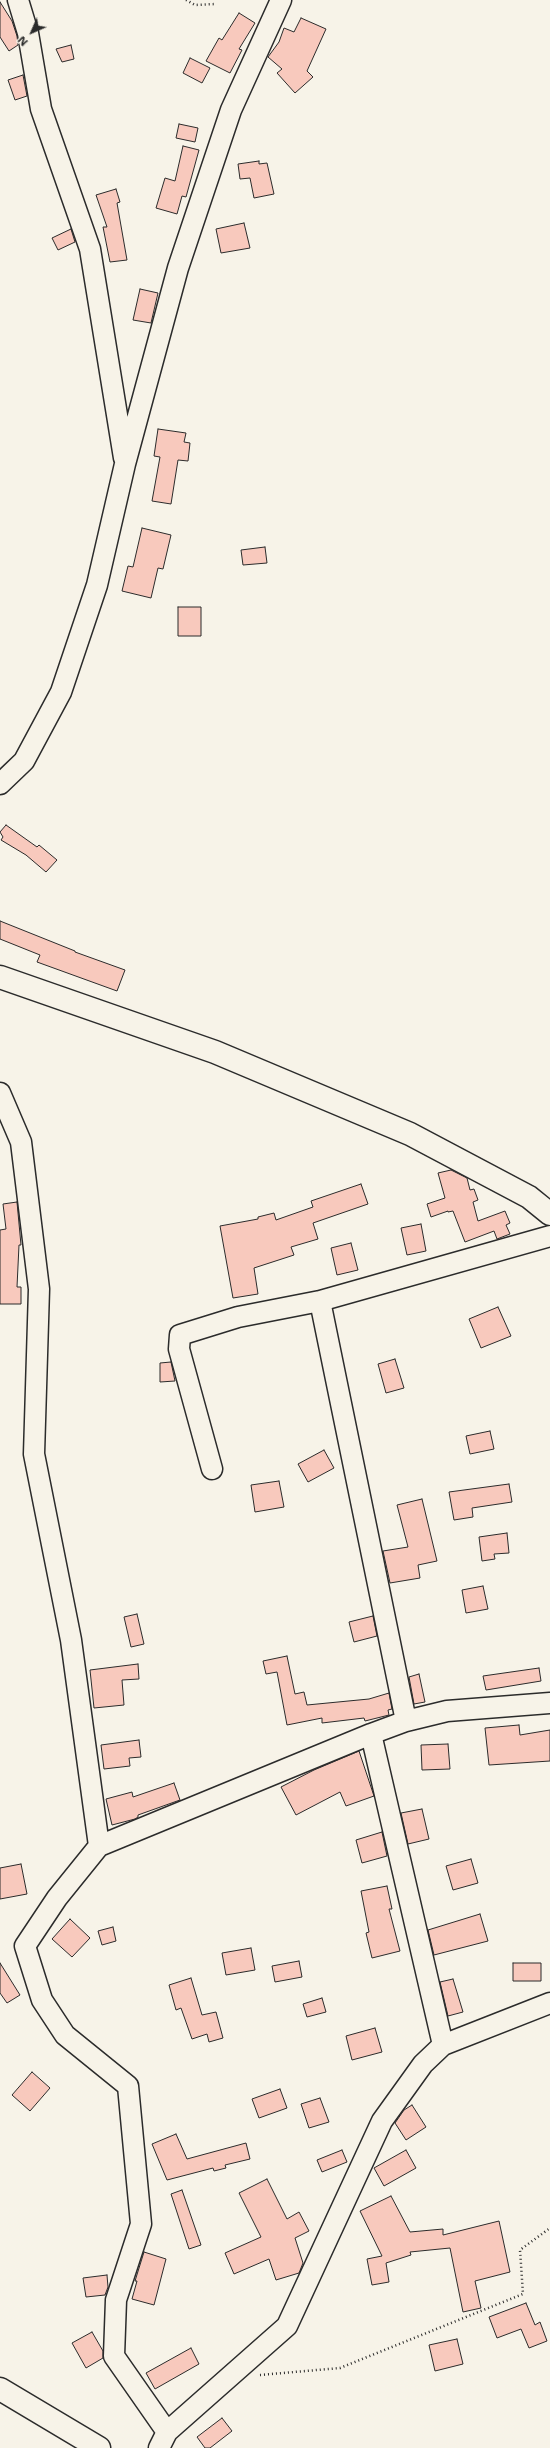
<!DOCTYPE html>
<style>
body{margin:0}
#map{position:relative;width:550px;height:2448px;overflow:hidden;background:#f7f3e8;font-family:"Shantell Sans",sans-serif}
canvas{display:block}
.north{position:absolute;left:12px;top:12px;width:40px;height:40px;-webkit-text-stroke:3px #f7f3e8;paint-order:stroke;rotate:225deg;font-size:11px;font-weight:700;line-height:16px;text-align:center;color:#2b2b2b}
.north::after{content:'';display:block;margin:auto;width:14px;height:18px;background:#2b2b2b;clip-path:polygon(50% 0,100% 100%,50% 72%,0 100%)}
</style>
<div id="map">
<canvas width="550" height="2448"></canvas>
<div class="north">N</div>
</div>
<script>
const ctx = document.querySelector('canvas').getContext('2d');
ctx.lineJoin = 'round';
function fill(path, color) { ctx.fillStyle = color; ctx.fill(path, 'evenodd'); }
const shape = rows => new Path2D(rows.map(r => 'M' + r).join(''));
function stroke(path, color, width, dash) { ctx.strokeStyle = color; ctx.lineWidth = width; ctx.lineCap = dash ? 'butt' : 'round'; ctx.setLineDash(dash || []); ctx.stroke(path); }
const building = shape([
 [0,2,12,21,17,36,18,45,9,51,0,37,0,2],
 [239,13,255,23,239,49,242,50,230,73,206,61,219,38,222,40,239,13],
 [301,18,326,29,307,71,313,77,295,93,277,73,282,69,268,57,279,42,284,28,294,32,301,18],
 [71,45,74,59,62,62,56,49,71,45],
 [190,58,210,68,202,83,183,73,190,58],
 [23,75,27,96,15,100,8,80,23,75],
 [179,124,198,128,195,142,176,138,179,124],
 [183,146,199,150,186,197,182,196,177,214,156,208,165,178,175,181,183,146],
 [259,161,259,164,267,163,274,194,254,198,250,178,240,179,238,164,259,161],
 [116,189,120,202,117,203,127,260,110,262,103,227,107,227,96,195,116,189],
 [244,223,250,248,221,253,216,229,244,223],
 [71,229,75,242,58,250,52,238,71,229],
 [140,289,158,293,151,323,133,320,140,289],
 [158,429,186,433,184,442,190,443,188,461,178,460,171,504,152,501,160,457,154,456,158,429],
 [142,528,171,535,163,569,158,568,151,598,122,591,128,566,133,567,142,528],
 [265,547,267,563,243,565,241,550,265,547],
 [178,607,201,607,201,636,178,636,178,607],
 [6,825,37,847,39,845,57,860,46,872,26,855,1,840,3,837,0,832,6,825],
 [0,921,75,951,75,952,125,970,117,991,37,962,40,955,0,939,0,921],
 [451,1170,467,1178,470,1190,474,1189,478,1200,473,1202,478,1221,505,1211,510,1223,506,1225,510,1234,497,1239,494,1231,465,1242,453,1211,448,1212,448,1211,431,1217,427,1204,445,1198,438,1173,451,1170],
 [361,1184,368,1204,313,1223,318,1239,291,1247,294,1255,254,1268,258,1294,233,1298,220,1226,258,1219,258,1217,274,1213,276,1220,313,1207,311,1201,361,1184],
 [17,1202,21,1245,19,1245,17,1287,21,1287,21,1304,0,1304,0,1230,6,1229,3,1204,17,1202],
 [421,1224,426,1251,407,1255,401,1228,421,1224],
 [351,1243,358,1270,337,1275,331,1248,351,1243],
 [498,1307,511,1336,481,1348,469,1319,498,1307],
 [395,1359,404,1388,386,1393,378,1364,395,1359],
 [171,1362,175,1381,160,1382,160,1363,171,1362],
 [490,1431,494,1449,470,1454,466,1436,490,1431],
 [324,1450,334,1468,308,1482,298,1464,324,1450],
 [279,1481,284,1507,255,1512,251,1485,279,1481],
 [509,1484,512,1502,472,1508,473,1517,454,1520,449,1492,509,1484],
 [422,1499,437,1561,418,1565,420,1578,390,1583,383,1551,408,1547,397,1505,422,1499],
 [507,1533,509,1553,494,1554,495,1559,482,1561,479,1537,507,1533],
 [483,1586,488,1609,466,1613,462,1590,483,1586],
 [137,1614,144,1644,131,1647,124,1617,137,1614],
 [373,1616,377,1636,354,1642,349,1622,373,1616],
 [287,1656,295,1694,304,1692,307,1705,369,1699,389,1693,392,1709,388,1710,389,1715,365,1721,364,1718,322,1723,322,1718,287,1725,277,1672,266,1674,263,1661,287,1656],
 [138,1664,139,1679,122,1680,124,1705,94,1708,90,1670,138,1664],
 [539,1668,541,1681,486,1690,483,1676,539,1668],
 [419,1674,425,1702,414,1704,409,1677,419,1674],
 [519,1725,520,1735,550,1730,550,1761,489,1765,485,1728,519,1725],
 [139,1740,141,1757,129,1758,130,1766,104,1769,101,1745,139,1740],
 [448,1744,450,1769,422,1770,421,1745,448,1744],
 [359,1751,374,1796,346,1806,340,1792,296,1815,281,1787,314,1770,359,1751],
 [174,1783,180,1800,138,1815,138,1817,135,1819,112,1825,106,1799,132,1792,133,1797,174,1783],
 [422,1809,429,1839,408,1844,401,1813,422,1809],
 [382,1832,387,1856,362,1863,356,1840,382,1832],
 [471,1859,478,1883,453,1890,446,1866,471,1859],
 [21,1864,27,1894,0,1899,0,1868,21,1864],
 [387,1886,392,1909,389,1909,400,1951,372,1958,366,1933,369,1932,361,1891,387,1886],
 [480,1914,488,1941,434,1955,428,1930,480,1914],
 [70,1919,90,1938,72,1957,52,1939,70,1919],
 [113,1927,116,1941,102,1945,98,1931,113,1927],
 [251,1948,255,1970,226,1975,222,1953,251,1948],
 [299,1961,302,1977,275,1982,272,1966,299,1961],
 [0,1963,20,1995,7,2003,0,1993,0,1963],
 [513,1963,541,1963,541,1981,513,1981,513,1963],
 [191,1978,202,2015,216,2012,223,2038,209,2042,207,2034,192,2039,181,2008,176,2010,169,1985,191,1978],
 [453,1979,463,2012,448,2016,440,1982,453,1979],
 [322,1998,326,2012,307,2017,303,2004,322,1998],
 [375,2028,382,2052,352,2060,346,2036,375,2028],
 [32,2072,50,2088,30,2111,12,2095,32,2072],
 [280,2089,287,2108,259,2118,252,2099,280,2089],
 [320,2098,329,2122,309,2128,301,2104,320,2098],
 [412,2105,426,2127,406,2140,395,2123,404,2110,412,2105],
 [176,2134,187,2159,246,2143,250,2159,225,2165,226,2168,214,2171,213,2168,167,2180,152,2144,176,2134],
 [342,2150,347,2162,322,2172,317,2160,342,2150],
 [406,2150,416,2168,384,2186,374,2168,406,2150],
 [267,2179,287,2219,299,2212,309,2231,295,2238,303,2263,299,2273,276,2280,269,2259,234,2274,225,2253,261,2237,239,2193,267,2179],
 [182,2190,201,2245,189,2249,171,2194,182,2190],
 [391,2196,410,2232,443,2229,443,2235,499,2221,510,2272,475,2281,481,2308,463,2312,450,2248,410,2252,411,2255,386,2263,389,2282,372,2285,367,2259,382,2256,360,2211,391,2196],
 [144,2252,166,2259,154,2305,132,2299,137,2281,135,2281,144,2252],
 [107,2275,108,2287,105,2295,86,2297,83,2278,107,2275],
 [526,2303,535,2325,540,2322,547,2341,529,2348,521,2329,497,2338,489,2317,526,2303],
 [92,2332,103,2351,103,2358,86,2368,72,2343,92,2332],
 [457,2339,463,2364,435,2371,429,2345,457,2339],
 [191,2348,199,2364,155,2389,146,2373,191,2348],
 [222,2418,232,2431,210,2448,205,2448,197,2437,222,2418]
]);
fill(building, '#f8c9bd');
stroke(building, '#2b2b2b', 1);
const street = shape([
 [18,0,28,33,41,109,90,249,124,458],
 [0,784,24,761,61,692,97,585,125,464,178,268,231,110,281,0],
 [0,1093,21,1142,39,1289,34,1454,71,1640,99,1846,57,1898,25,1946,42,2000,65,2035,128,2086,141,2224,116,2300,114,2356,167,2432,159,2448],
 [320,1301,406,1721],
 [212,1469,179,1349,180,1335,238,1317,320,1301,550,1236],
 [371,1734,406,1721,447,1711,550,1703],
 [99,1846,371,1734,443,2045,423,2064,382,2121,287,2326,167,2432],
 [443,2045,550,2003]
]);
const secondary = shape([
 [0,977,215,1052,410,1134,529,1197,550,1214],
 [0,2389,99,2448]
]);
stroke(street, '#2b2b2b', 23);
stroke(secondary, '#2b2b2b', 25);
stroke(shape([
 [186,0,195,5,216,4],
 [260,2375,340,2368,523,2294,520,2250,550,2228]
]), '#2b2b2b', 2.5, [1, 3]);
stroke(street, '#f7f3e8', 20);
stroke(secondary, '#f7f3e8', 22);
</script>
